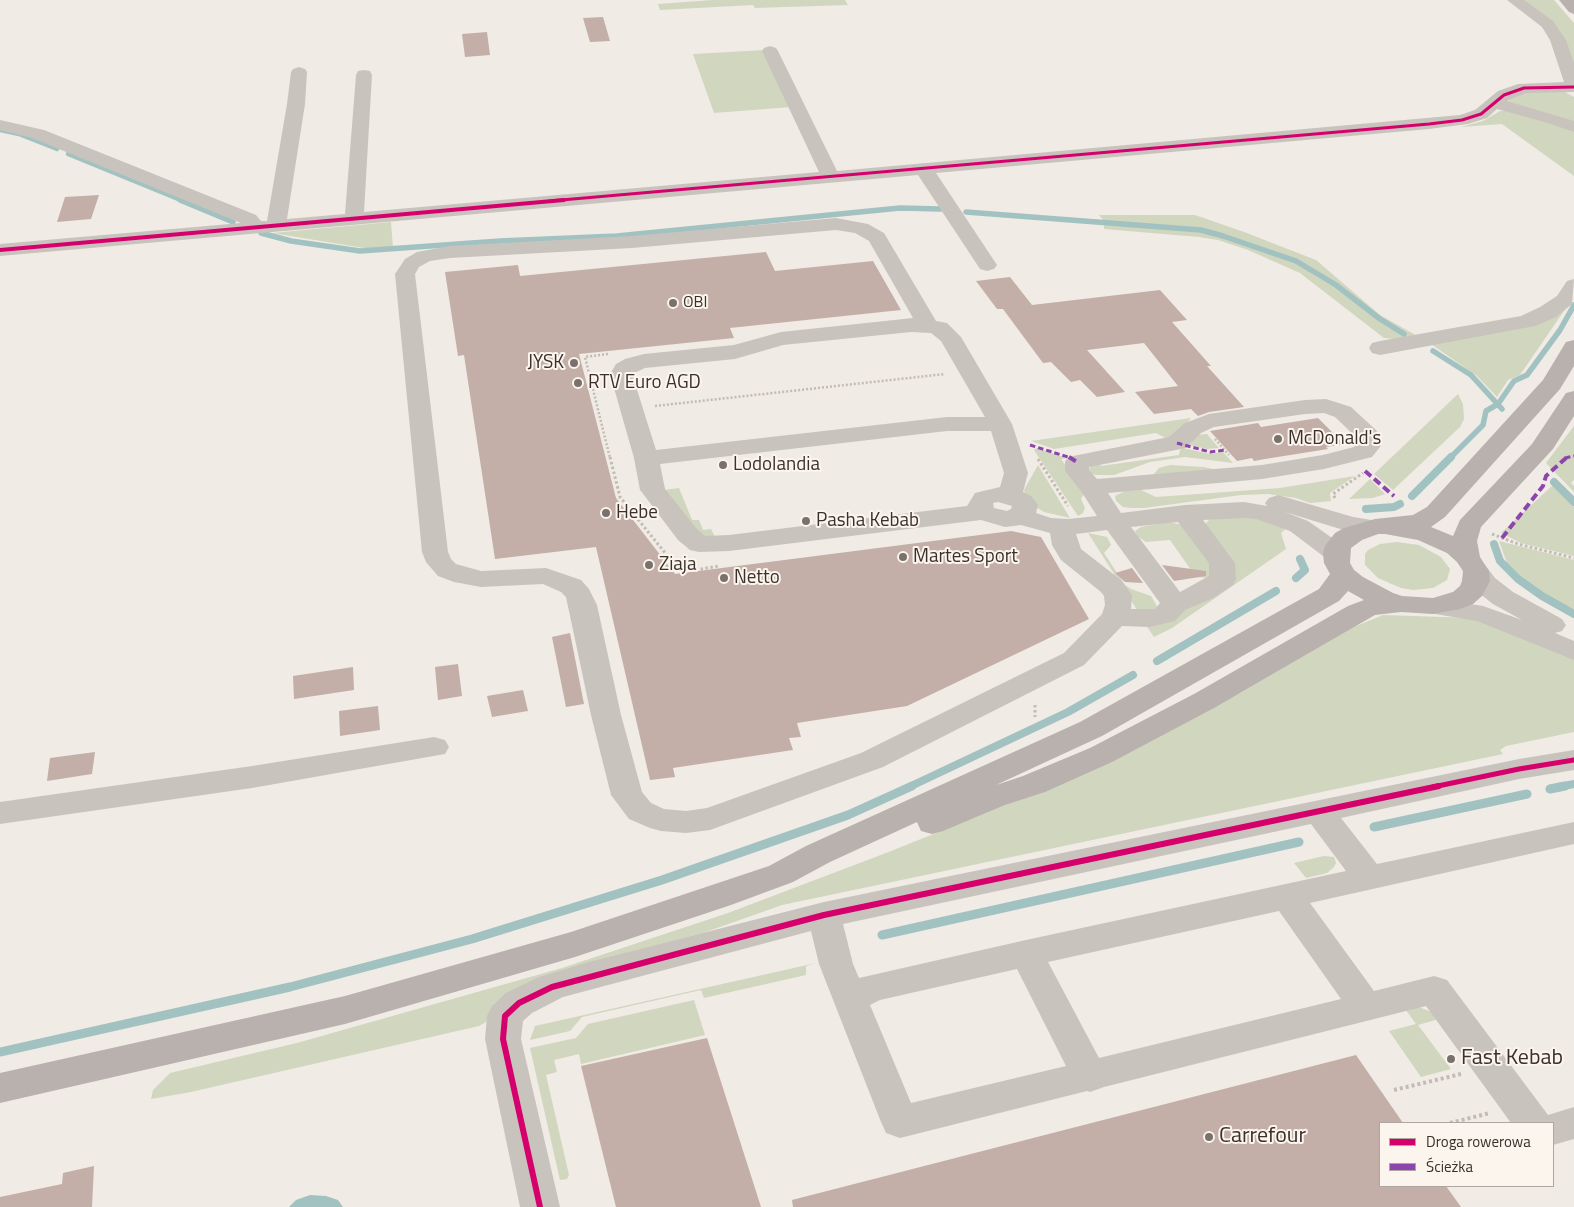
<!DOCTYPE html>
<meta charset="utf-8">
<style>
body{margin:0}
#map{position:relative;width:1574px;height:1207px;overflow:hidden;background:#f0ebe5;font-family:"Titillium Web",sans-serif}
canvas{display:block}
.legend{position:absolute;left:1379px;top:1122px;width:175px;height:65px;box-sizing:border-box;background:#fbf5ee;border:1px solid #aea6a0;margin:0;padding:6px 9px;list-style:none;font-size:15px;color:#3b302b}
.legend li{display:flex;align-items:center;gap:10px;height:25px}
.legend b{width:25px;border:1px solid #aea6a0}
</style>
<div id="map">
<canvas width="1574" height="1207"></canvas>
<ul class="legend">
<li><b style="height:6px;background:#d6006c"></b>Droga rowerowa</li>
<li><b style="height:6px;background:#8e44ad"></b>Ścieżka</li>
</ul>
</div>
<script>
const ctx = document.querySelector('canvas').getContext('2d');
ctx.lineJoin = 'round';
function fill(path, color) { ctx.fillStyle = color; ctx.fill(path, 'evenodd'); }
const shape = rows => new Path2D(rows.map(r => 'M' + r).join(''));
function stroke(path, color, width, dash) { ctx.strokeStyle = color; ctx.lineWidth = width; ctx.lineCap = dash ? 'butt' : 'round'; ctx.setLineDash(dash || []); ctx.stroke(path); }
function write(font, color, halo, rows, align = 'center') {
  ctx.font = font + ' "Titillium Web",sans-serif'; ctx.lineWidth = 4; ctx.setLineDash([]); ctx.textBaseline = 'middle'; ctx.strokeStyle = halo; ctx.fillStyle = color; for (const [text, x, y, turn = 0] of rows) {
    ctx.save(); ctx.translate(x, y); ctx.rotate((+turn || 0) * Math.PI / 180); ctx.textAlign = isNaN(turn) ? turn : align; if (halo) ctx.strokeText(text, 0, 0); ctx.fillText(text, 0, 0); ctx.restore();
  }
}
fill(shape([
 [713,0,845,0,848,5,755,8,753,5,660,10,658,4],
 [1520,0,1554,0,1574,23,1574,76,1560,32],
 [765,50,791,107,714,113,693,54],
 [1561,90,1574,97,1574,122,1511,104,1508,101,1528,91],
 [1507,110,1549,121,1574,131,1574,176,1502,124,1461,127,1483,121,1500,111],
 [1099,215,1195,215,1244,232,1316,260,1380,315,1419,337,1406,340,1384,338,1300,273,1248,250,1218,240,1199,237,1104,229,1104,221],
 [391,222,393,248,364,248,272,233],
 [1568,305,1520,375,1508,380,1497,397,1477,376,1431,344],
 [1458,394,1463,404,1464,419,1460,427,1393,490,1374,474],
 [1191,418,1173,442,1156,433,1054,449,1031,441],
 [1574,426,1574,480,1571,483,1574,486,1574,492,1546,463],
 [1207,434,1219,448,1207,449,1190,445,1196,435],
 [1037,448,1066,458,1061,459,1084,494,1081,499,1085,508,1083,513,1078,516,1034,450],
 [1183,448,1210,454,1223,452,1233,463,1185,457,1150,462,1114,475,1097,475,1091,474,1089,469,1091,465,1098,463,1101,466,1179,455,1180,450],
 [1038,465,1070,518,1044,512,1034,506,1026,498,1024,490],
 [1170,465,1204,467,1222,471,1153,475,1159,468],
 [1355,476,1330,493,1331,501,1310,503,1296,498,1268,494,1241,495,1144,508,1131,508,1123,507,1116,501,1115,496,1125,491,1135,490,1141,490,1156,497,1280,488],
 [1370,479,1385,494,1373,498,1349,499],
 [1553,485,1574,507,1574,556,1521,543,1501,533],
 [679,488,692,520,699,520,703,530,711,529,716,539,702,537,664,490],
 [1254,516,1289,526,1281,533,1286,549,1172,628,1154,637,1146,625,1216,595,1205,524,1210,519],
 [1168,522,1183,525,1214,563,1210,578,1196,577,1170,540,1146,542,1137,536,1135,531,1141,527],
 [1088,533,1107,537,1111,545,1104,553,1125,585,1131,589,1151,596,1158,608,1155,611,1141,616],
 [1499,541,1574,560,1574,610,1543,593,1522,578,1507,563],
 [1397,542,1419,545,1441,557,1450,569,1447,580,1433,588,1413,590,1401,588,1378,578,1365,565,1365,554,1368,550,1380,544],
 [1383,615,1473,618,1574,656,1574,732,1506,746,1500,750,1503,754,782,905,703,933,629,952,529,985,495,1003,486,1022,479,1026,191,1092,151,1099,153,1090,170,1073,297,1043,562,968,728,913,886,853,991,811,1240,693,1354,627],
 [1324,856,1334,857,1336,863,1334,867,1327,873,1306,878,1294,863],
 [816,963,806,966,806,975,704,998,701,990,582,1017,570,1031,530,1040,535,1026],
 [694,1000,705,1035,581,1064,579,1054,554,1060,557,1072,546,1075,569,1175,567,1179,560,1180,530,1048,576,1038,588,1024],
 [1414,1005,1434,1013,1439,1019,1418,1025,1451,1069,1421,1077,1389,1031,1416,1024,1403,1006]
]), '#d1d6bf');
fill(shape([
 [310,1195,326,1196,338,1200,343,1207,289,1207,296,1200]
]), '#a1c2c1');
stroke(shape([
 [0,130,19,134,57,149],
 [68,154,183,201]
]), '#a1c2c1', 4.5);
stroke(shape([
 [180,200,233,222],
 [966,212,1201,230,1223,236,1296,261,1336,285,1380,319,1404,334],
 [261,233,291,241,360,251,500,241,617,236,900,208,941,209],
 [1433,351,1471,375,1502,409],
 [1450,458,1483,425,1486,411,1498,404,1514,381,1527,375,1560,330,1574,305]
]), '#a1c2c1', 5.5);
stroke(shape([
 [1554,482,1574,502],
 [1412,496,1451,457],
 [1366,509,1394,507,1400,504],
 [1494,544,1500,561,1518,579,1542,596,1574,614],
 [1296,578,1305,570,1300,559],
 [1157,661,1276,591],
 [909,787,1068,712,1133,675],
 [1559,787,1574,784]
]), '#a1c2c1', 8);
stroke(shape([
 [1550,789,1565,786],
 [1374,827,1527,794],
 [882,935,1299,842],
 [0,1052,290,987,472,939,662,880,848,815,912,786]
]), '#a1c2c1', 9);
fill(shape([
 [603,17,610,41,590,42,583,18],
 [487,32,490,55,465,57,462,34],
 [99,195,91,219,57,222,65,197],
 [766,252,775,271,873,261,901,310,730,328,734,338,579,354,616,498,675,574,1011,531,1041,537,1089,619,907,706,797,723,801,737,789,738,793,750,673,768,675,777,650,780,596,547,495,559,464,355,458,356,445,272,518,265,520,276],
 [1010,277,1032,305,1160,290,1187,320,1172,322,1211,366,1207,366,1244,407,1209,412,1198,416,1191,409,1154,414,1135,392,1178,386,1144,343,1087,350,1125,392,1097,397,1080,380,1071,382,1051,362,1043,363,1003,309,997,309,976,281],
 [1318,418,1344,444,1326,447,1328,449,1265,459,1254,461,1252,458,1237,461,1210,431,1258,423,1261,427],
 [1162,565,1206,571,1206,576,1174,581],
 [1132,568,1143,583,1125,582,1115,573],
 [570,633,584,704,566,707,552,637],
 [458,664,462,696,438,700,435,667],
 [353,667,354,690,294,699,293,676],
 [523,690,528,711,492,717,487,696],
 [378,706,380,730,340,736,339,711],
 [95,752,92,774,47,781,50,758],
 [707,1038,761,1207,616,1207,581,1066],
 [1356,1055,1403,1123,1380,1123,1380,1186,1446,1186,1461,1207,793,1207,792,1200],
 [94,1166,92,1207,0,1207,0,1197,62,1184,63,1173]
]), '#c3afa7');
stroke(shape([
 [608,354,585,357,610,458],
 [655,406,945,374],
 [1215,439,1229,455]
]), '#c2bbb6', 2.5, [2, 2]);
stroke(shape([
 [610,457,620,497,674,564,680,568,701,569,719,566],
 [1038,459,1068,506],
 [1335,498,1333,494,1363,473],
 [1492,534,1518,544,1574,558],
 [1035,705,1035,717]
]), '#c2bbb6', 3, [2.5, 2.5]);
stroke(shape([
 [1394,1090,1461,1074],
 [1450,1123,1490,1113]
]), '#c2bbb6', 4, [3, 3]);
fill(shape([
 [1507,0,1524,0,1553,21,1566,40,1574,63,1574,92,1526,93,1507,101,1574,121,1574,132,1548,123,1497,109,1487,118,1468,124,1429,129,936,173,997,265,994,269,987,271,980,269,918,175,0,256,0,244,241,223,32,138,0,130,0,120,44,130,256,215,261,221,267,221,287,104,291,72,293,69,299,67,305,69,307,72,305,104,287,219,345,214,356,75,358,71,364,70,370,71,372,75,364,212,819,172,762,51,764,48,770,46,776,48,778,51,837,171,1460,115,1475,110,1498,91,1518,84,1564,82,1550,40,1542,27,1507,0],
 [836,218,868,224,884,233,936,321,947,323,961,337,1012,424,1028,473,1023,492,1031,496,1038,505,1036,513,1051,518,1068,519,1097,516,1081,491,1065,471,1065,462,1068,457,1169,437,1185,423,1209,414,1305,400,1326,399,1351,407,1376,430,1382,441,1380,447,1372,457,1324,469,1262,479,1108,493,1121,513,1185,505,1244,502,1267,506,1265,503,1269,498,1278,495,1353,517,1384,522,1388,527,1384,532,1375,535,1350,532,1285,512,1308,521,1345,547,1349,553,1345,559,1336,561,1327,559,1290,531,1256,519,1244,518,1203,520,1235,563,1236,579,1233,585,1213,598,1185,610,1175,621,1150,627,1122,626,1084,665,883,767,710,830,686,833,661,831,650,828,629,819,611,795,591,715,566,597,561,592,543,584,481,587,454,582,438,576,426,562,422,552,395,274,405,259,417,252,450,246,632,236,836,218],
 [836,230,855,233,869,241,913,318,781,332,734,345,644,354,625,359,616,364,610,374,634,458,640,490,644,495,678,540,690,550,699,552,729,551,981,520,1005,527,1021,525,1050,533,1052,545,1061,560,1101,592,1104,596,1105,605,1102,614,1064,653,861,753,707,808,686,811,664,809,651,803,642,792,621,715,597,605,589,589,581,580,546,568,481,571,456,564,451,559,448,552,415,274,419,267,430,261,450,258,632,248,836,230],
 [911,332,931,333,941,341,985,417,947,417,656,450,632,374,645,368,735,359,783,345,911,332],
 [1324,413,1335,417,1357,438,1358,441,1354,447,1323,455,1262,465,1097,479,1089,470,1089,467,1186,448,1201,433,1214,427,1305,414,1324,413],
 [947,431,991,431,1004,473,1000,487,975,493,967,506,729,535,705,536,696,528,665,489,660,464,947,431],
 [998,502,1012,506,1011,509,1007,511,994,508,993,503,998,502],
 [1178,522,1209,563,1209,576,1180,592,1131,527,1178,522],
 [1107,530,1160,603,1155,609,1131,609,1132,595,1121,580,1081,549,1076,534,1107,530],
 [1574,279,1572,304,1556,317,1535,326,1380,355,1372,353,1369,348,1372,343,1380,341,1521,316,1540,307,1557,296,1567,281,1574,279],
 [1476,563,1485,565,1495,578,1513,592,1562,619,1566,625,1562,631,1555,633,1574,641,1574,660,1477,621,1423,612,1419,606,1423,600,1433,598,1483,606,1522,620,1493,604,1475,590,1463,571,1467,565,1476,563],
 [434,737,445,740,449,747,445,754,252,788,0,824,0,802,252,766,434,737],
 [1574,750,1574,770,1519,779,1341,818,1377,864,1574,822,1574,844,1310,903,1374,991,1434,976,1447,980,1548,1115,1574,1107,1574,1139,1553,1145,1553,1123,1511,1123,1426,1006,1104,1087,1090,1092,1087,1091,900,1138,886,1133,881,1122,819,964,811,931,563,997,532,1013,523,1021,521,1039,560,1207,520,1207,485,1039,487,1016,492,1006,506,993,539,977,589,962,824,902,1519,759,1574,750],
 [1311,824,1346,871,1026,940,859,978,853,964,843,924,1311,824],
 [1279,911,1341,999,1099,1058,1048,962,1279,911],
 [1017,969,1066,1066,911,1103,870,1005,880,1000,1017,969]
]), '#c9c3be');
fill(shape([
 [1559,0,1574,0,1574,14,1569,12,1559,0],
 [1574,340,1574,366,1560,389,1445,517,1431,527,1453,536,1460,520,1532,444,1566,393,1574,391,1574,416,1553,449,1481,527,1477,541,1480,557,1489,571,1490,581,1482,596,1473,604,1460,609,1433,614,1401,612,1375,615,1214,708,1112,762,1045,792,1005,805,943,831,932,834,921,831,917,822,830,862,793,882,731,905,575,957,345,1024,0,1103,0,1073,345,996,571,932,769,866,806,846,1080,722,1319,589,1330,574,1324,563,1323,553,1325,546,1335,533,1344,528,1375,519,1413,515,1427,507,1543,380,1566,342,1574,340],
 [1378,534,1385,534,1418,540,1447,553,1457,562,1463,571,1462,581,1460,586,1453,592,1433,598,1402,596,1393,593,1363,577,1354,570,1350,563,1351,548,1362,540,1378,534],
 [1348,591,1364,600,1348,606,1194,694,1090,748,1023,776,996,785,1102,736,1339,601,1348,591]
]), '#b8b1ad');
stroke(shape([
 [1177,443,1210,452,1225,450],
 [1030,445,1071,458],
 [1565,458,1574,456]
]), '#8e44ad', 3, [5.5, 3]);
stroke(shape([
 [1069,457,1077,462],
 [1365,471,1394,496],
 [1502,538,1543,486,1546,476,1567,457]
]), '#8e44ad', 4, [8, 4]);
stroke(shape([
 [550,201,1429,124,1462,120,1481,114,1504,95,1524,88,1574,87]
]), '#d6006c', 3);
stroke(shape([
 [0,250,564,200]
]), '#d6006c', 4);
stroke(shape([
 [1433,787,1519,769,1574,760]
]), '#d6006c', 5);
stroke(shape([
 [540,1207,503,1039,505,1016,519,1003,552,987,824,915,1439,786]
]), '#d6006c', 6);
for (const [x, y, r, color] of [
 [673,303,5,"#7a716c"],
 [574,363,5,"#7a716c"],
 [578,383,5,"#7a716c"],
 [1278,439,5,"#7a716c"],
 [723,465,5,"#7a716c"],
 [606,513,5,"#7a716c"],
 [806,521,5,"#7a716c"],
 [903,557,5,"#7a716c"],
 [649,565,5,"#7a716c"],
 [724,578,5,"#7a716c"],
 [1451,1059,5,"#7a716c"],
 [1209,1137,5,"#7a716c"]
]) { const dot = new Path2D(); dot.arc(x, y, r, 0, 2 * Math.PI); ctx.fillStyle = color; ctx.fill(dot); stroke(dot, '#fbf5ee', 2); }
write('16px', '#3b302b', '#fbf5ee', [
 ["OBI",683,303]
], 'left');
write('19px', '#3b302b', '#fbf5ee', [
 ["JYSK",564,363,"right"],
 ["RTV Euro AGD",588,383],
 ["McDonald's",1288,439],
 ["Lodolandia",733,465],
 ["Hebe",616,513],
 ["Pasha Kebab",816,521],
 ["Martes Sport",913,557],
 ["Ziaja",659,565],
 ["Netto",734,578]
], 'left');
write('22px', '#3b302b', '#fbf5ee', [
 ["Fast Kebab",1461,1059],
 ["Carrefour",1219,1137]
], 'left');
</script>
